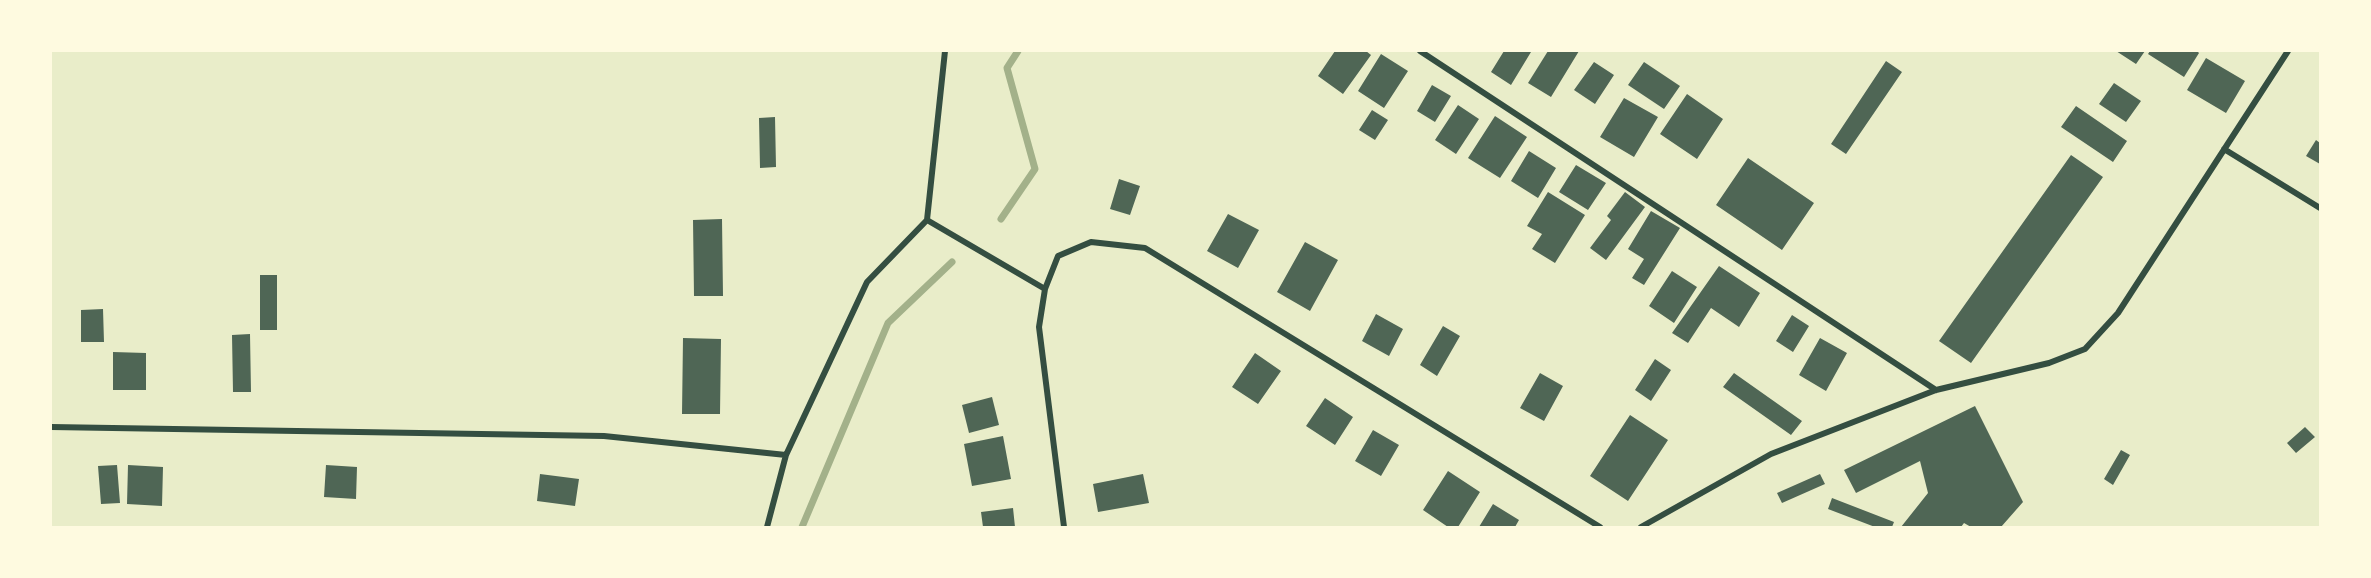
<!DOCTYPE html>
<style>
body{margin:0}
#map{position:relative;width:2371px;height:578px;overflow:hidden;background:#e9edc9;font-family:Mulish,sans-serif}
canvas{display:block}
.frame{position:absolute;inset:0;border:52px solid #fefae0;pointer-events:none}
</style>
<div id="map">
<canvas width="2371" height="578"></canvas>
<div class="frame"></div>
</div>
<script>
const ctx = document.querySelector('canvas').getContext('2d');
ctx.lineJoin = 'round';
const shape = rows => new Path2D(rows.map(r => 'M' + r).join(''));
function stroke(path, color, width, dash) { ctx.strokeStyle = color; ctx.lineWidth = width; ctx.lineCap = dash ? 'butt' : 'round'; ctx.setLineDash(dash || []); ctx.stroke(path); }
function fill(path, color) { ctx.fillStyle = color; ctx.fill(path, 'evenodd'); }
stroke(shape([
 [1001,219,1035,169,1007,68,1018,51],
 [802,527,888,323,952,262]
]), '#a3b18a', 7);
fill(shape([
 [1335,51,1366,51,1371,55,1343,94,1318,76],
 [1504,51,1531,52,1511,85,1491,72],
 [1548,51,1579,51,1551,97,1528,83],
 [2116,51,2145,51,2136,64],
 [2150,51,2197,51,2199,53,2184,77,2148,54],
 [1381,54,1408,71,1384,108,1358,91],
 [2206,58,2245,81,2226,113,2187,90],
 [1886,61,1902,72,1846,154,1831,144],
 [1594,62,1614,75,1595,104,1574,90],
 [1644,62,1680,86,1664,109,1628,85],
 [2114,83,2141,101,2126,122,2099,104],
 [1432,85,1451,96,1435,122,1417,111],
 [1687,94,1723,119,1697,159,1660,134],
 [1624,98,1658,117,1634,157,1600,137],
 [1458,105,1479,119,1456,154,1435,140],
 [2076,106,2127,141,2113,162,2061,127],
 [1372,110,1388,120,1375,140,1359,130],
 [1495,116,1527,137,1500,178,1468,158],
 [775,117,776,167,760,168,759,118],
 [2316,140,2320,143,2320,164,2306,156],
 [1529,151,1556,168,1538,198,1511,181],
 [2071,155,2103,177,1971,363,1939,341],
 [1748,158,1814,203,1782,250,1716,205],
 [1576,165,1606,183,1588,210,1559,192],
 [1119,179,1140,186,1130,215,1110,209],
 [1548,192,1585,215,1555,263,1532,249,1542,234,1527,226],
 [1625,192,1645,207,1606,260,1590,248,1611,220,1607,216],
 [1651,211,1680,228,1644,285,1632,278,1644,259,1628,249],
 [1228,214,1259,230,1238,268,1207,251],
 [722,219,723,296,694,296,693,220],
 [1305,242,1338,260,1310,311,1277,292],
 [1719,266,1760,293,1739,327,1711,308,1688,343,1672,333],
 [1672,271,1697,287,1674,323,1649,306],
 [260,275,277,275,277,330,260,330],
 [103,309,104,342,81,342,81,310],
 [1376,314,1403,329,1389,356,1362,341],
 [1792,315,1809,326,1793,352,1776,341],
 [1443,326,1460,336,1437,376,1420,365],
 [250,334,251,392,233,392,232,335],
 [683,338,721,339,720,414,682,414],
 [1820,338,1847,353,1826,391,1799,375],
 [113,352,146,353,146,390,113,390],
 [1255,353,1281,371,1258,404,1232,387],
 [1655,359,1671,370,1651,401,1635,390],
 [1540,373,1563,386,1544,421,1520,408],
 [1734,373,1802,421,1791,435,1723,387],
 [992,397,999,425,969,433,962,405],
 [1325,398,1353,417,1335,445,1306,426],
 [1975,406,2023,502,2001,527,1971,527,1964,523,1961,527,1901,527,1928,493,1920,461,1856,493,1844,470],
 [1630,415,1668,440,1628,501,1590,476],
 [2305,427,2315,437,2296,453,2287,443],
 [1373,430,1399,445,1381,476,1355,461],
 [1003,436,1011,479,972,486,964,444],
 [2121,450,2130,455,2113,485,2104,479],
 [117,465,120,503,101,504,98,466],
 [128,465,163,467,162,506,127,504],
 [326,465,357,467,356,499,324,497],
 [1448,471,1480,492,1458,527,1448,527,1423,510],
 [540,474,579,479,575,506,537,501],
 [1143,474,1149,503,1098,512,1093,484],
 [1820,474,1825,484,1782,503,1777,493],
 [1832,498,1894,522,1892,527,1875,527,1828,509],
 [1493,504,1519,520,1515,527,1479,527],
 [1013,508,1015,527,983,527,981,512]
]), '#4f6655');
stroke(shape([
 [1420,51,1936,390],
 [2224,149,2320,208],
 [927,220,1045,289],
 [51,427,604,436,786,455,767,527],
 [786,455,867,282,927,220,945,51],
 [1064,527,1039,327,1045,289,1058,256,1091,242,1145,248,1600,527],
 [1641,527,1771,454,1936,390,2049,363,2085,349,2118,313,2288,51]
]), '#344e41', 6);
</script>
